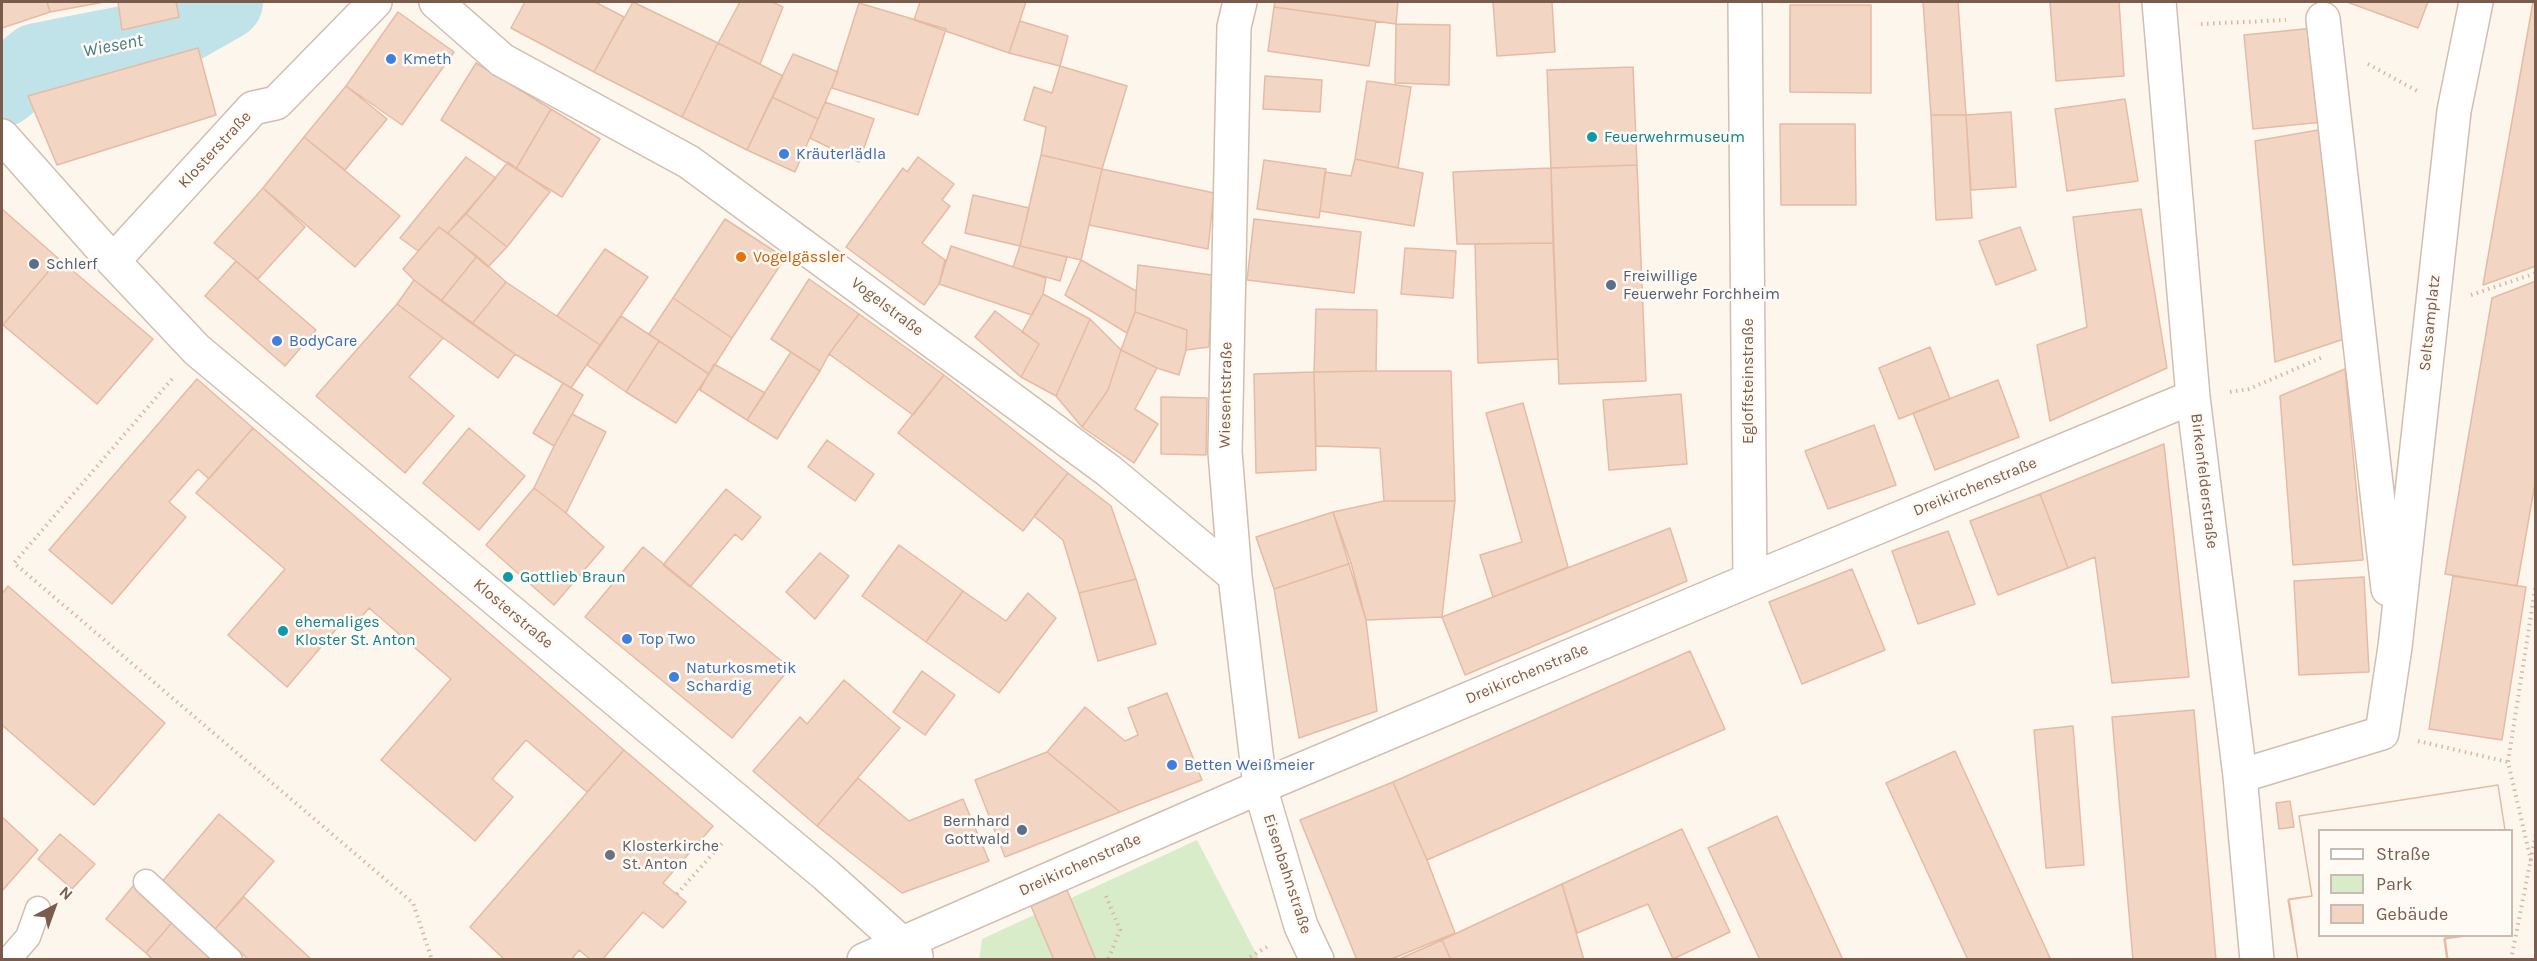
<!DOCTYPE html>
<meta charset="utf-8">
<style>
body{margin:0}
#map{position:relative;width:2537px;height:961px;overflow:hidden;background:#fdf6ec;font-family:Karla,sans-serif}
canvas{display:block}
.frame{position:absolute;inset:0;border:3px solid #7a5c4d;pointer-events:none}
.legend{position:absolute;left:2318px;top:829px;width:195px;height:108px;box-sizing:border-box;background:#fffaf3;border:2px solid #cabbb1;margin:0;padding:8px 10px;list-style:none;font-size:18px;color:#7a5c4d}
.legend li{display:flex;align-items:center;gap:12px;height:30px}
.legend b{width:30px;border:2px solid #cabbb1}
.north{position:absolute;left:24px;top:877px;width:60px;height:60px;-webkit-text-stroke:4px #fffaf3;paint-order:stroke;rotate:41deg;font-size:16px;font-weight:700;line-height:24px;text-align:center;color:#7a5c4d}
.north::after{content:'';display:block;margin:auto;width:21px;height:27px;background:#7a5c4d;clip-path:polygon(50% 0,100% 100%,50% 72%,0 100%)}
</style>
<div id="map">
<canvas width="2537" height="961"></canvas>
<div class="frame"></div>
<ul class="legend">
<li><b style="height:8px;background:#fff"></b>Straße</li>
<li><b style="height:16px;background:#d8ecc9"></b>Park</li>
<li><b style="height:16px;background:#f3d5c3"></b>Gebäude</li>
</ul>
<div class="north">N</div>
</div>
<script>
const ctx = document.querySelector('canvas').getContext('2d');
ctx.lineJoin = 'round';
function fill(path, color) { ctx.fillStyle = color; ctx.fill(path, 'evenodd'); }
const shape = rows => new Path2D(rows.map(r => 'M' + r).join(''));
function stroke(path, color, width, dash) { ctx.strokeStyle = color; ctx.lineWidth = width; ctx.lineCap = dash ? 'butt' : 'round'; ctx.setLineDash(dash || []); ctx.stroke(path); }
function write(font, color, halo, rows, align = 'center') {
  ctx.font = font + ' Karla,sans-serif'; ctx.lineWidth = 5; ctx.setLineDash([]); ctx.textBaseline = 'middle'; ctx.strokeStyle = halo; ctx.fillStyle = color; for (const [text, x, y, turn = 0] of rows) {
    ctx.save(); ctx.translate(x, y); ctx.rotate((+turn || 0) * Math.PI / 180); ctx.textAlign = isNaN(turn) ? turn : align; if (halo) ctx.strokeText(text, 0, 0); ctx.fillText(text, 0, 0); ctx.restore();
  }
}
fill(shape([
 [1197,840,1259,959,979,960,982,939]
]), '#d8ecc9');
stroke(shape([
 [2,89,37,61,165,36,225,2]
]), '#bfe3e8', 76);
const building = shape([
 [2,2,47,2,50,12,2,28,2,2],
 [47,2,104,2,50,12,47,2],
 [118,2,176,2,179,17,122,30,118,2],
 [525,2,595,2,624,17,594,72,511,28,525,2],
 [633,2,718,43,682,117,594,72,633,2],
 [740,2,772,2,783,7,760,64,718,43,740,2],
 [920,2,1026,2,1009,53,914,20,920,2],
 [1275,2,1398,2,1396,24,1274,7,1275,2],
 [1493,2,1552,2,1555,52,1497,56,1493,2],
 [1923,2,1958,2,1966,115,1931,115,1923,2],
 [2050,2,2119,2,2124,76,2056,81,2050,2],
 [2347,2,2428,2,2418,28,2347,2],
 [2533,2,2536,2,2536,266,2483,285,2533,2],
 [859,3,946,29,918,115,832,88,859,3],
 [1790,5,1871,5,1871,93,1790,92,1790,5],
 [1274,7,1376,21,1369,66,1268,51,1274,7],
 [398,12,454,52,402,125,346,86,398,12],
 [1020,21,1068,36,1060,66,1009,53,1020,21],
 [1396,24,1450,25,1449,85,1395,83,1396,24],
 [2314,28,2323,122,2253,129,2244,35,2314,28],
 [718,43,783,76,747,150,682,117,718,43],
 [198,48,216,115,57,165,28,96,198,48],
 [793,54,838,72,818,119,772,97,793,54],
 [476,63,551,109,516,169,441,120,476,63],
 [1060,66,1127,86,1102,169,1041,155,1046,127,1024,120,1034,87,1052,93,1060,66],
 [1633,67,1637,165,1551,168,1547,70,1633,67],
 [1265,76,1322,80,1320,112,1263,109,1265,76],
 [1367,81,1411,87,1398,168,1355,159,1367,81],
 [346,86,387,119,345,170,304,137,346,86],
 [772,97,818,119,795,172,747,150,772,97],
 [2125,99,2138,181,2067,191,2055,109,2125,99],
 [825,102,874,119,859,162,810,138,825,102],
 [551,109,600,139,562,197,516,169,551,109],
 [2011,112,2016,187,1971,190,1966,115,2011,112],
 [1931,115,1966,115,1972,218,1936,220,1931,115],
 [1780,124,1855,124,1856,205,1781,205,1780,124],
 [2324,129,2344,339,2275,362,2255,141,2324,129],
 [304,137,400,216,355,267,263,188,304,137],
 [1041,155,1102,169,1081,260,1020,246,1041,155],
 [466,157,496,178,448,233,439,227,418,251,400,238,466,157],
 [918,157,954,184,942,200,950,206,922,243,945,260,939,284,924,305,846,247,903,168,907,172,918,157],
 [1355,159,1423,173,1414,226,1320,211,1325,172,1351,176,1355,159],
 [1264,160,1326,169,1319,218,1257,209,1264,160],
 [508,162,550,192,507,247,466,214,508,162],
 [1637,165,1646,381,1559,384,1551,168,1637,165],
 [1551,168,1553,243,1457,244,1453,172,1551,168],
 [1102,169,1214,193,1208,249,1089,225,1102,169],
 [263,188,305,227,258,279,214,243,263,188],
 [973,195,1029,208,1020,246,965,233,973,195],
 [2,209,59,259,3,325,2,324,2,209],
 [2141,209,2167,368,2050,421,2037,345,2087,327,2073,217,2141,209],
 [466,214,507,247,488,267,448,233,466,214],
 [725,219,785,258,732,338,673,298,725,219],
 [1254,219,1361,232,1354,293,1247,280,1254,219],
 [439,227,477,256,441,301,414,280,403,269,439,227],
 [2020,227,2036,270,1996,285,1979,241,2020,227],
 [1553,243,1558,359,1478,363,1475,244,1553,243],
 [951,246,1046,278,1043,294,1032,315,939,284,951,246],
 [1020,246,1067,257,1060,281,1013,267,1020,246],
 [1405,248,1456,251,1453,298,1401,294,1405,248],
 [605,249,648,277,600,345,557,316,605,249],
 [477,256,506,282,472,324,441,301,477,256],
 [59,259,153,339,97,404,3,325,59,259],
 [1081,260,1136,291,1135,312,1127,333,1065,295,1081,260],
 [236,261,316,330,285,366,205,296,236,261],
 [1138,265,1212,275,1209,347,1186,350,1187,330,1135,312,1138,265],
 [809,279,859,314,829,354,820,371,771,339,809,279],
 [414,280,515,354,498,378,397,304,414,280],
 [2536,281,2536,478,2517,586,2445,574,2492,298,2536,281],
 [506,282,600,345,571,388,515,354,472,324,506,282],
 [1043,294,1090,319,1056,396,1021,377,1039,344,1022,332,1043,294],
 [673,298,732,338,709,374,649,334,673,298],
 [397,304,443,338,409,377,454,416,405,473,316,396,397,304],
 [1316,309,1377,310,1376,371,1314,372,1316,309],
 [995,311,1039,344,1021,377,975,337,995,311],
 [1135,312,1187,330,1186,350,1179,375,1157,368,1121,350,1135,312],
 [859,314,944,375,913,415,829,354,859,314],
 [621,316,659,341,626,392,587,365,621,316],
 [1090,319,1121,350,1108,390,1082,427,1056,396,1090,319],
 [659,341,709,374,676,423,626,392,659,341],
 [1930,347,1950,399,1899,419,1879,368,1930,347],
 [1121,350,1157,368,1135,409,1158,424,1134,463,1082,427,1108,390,1121,350],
 [791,352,820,371,777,439,747,420,791,352],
 [714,364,765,393,747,420,700,390,714,364],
 [2345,369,2363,560,2293,565,2280,396,2345,369],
 [1376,371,1451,371,1455,501,1384,501,1380,448,1316,446,1314,372,1376,371],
 [1314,372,1316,470,1256,473,1254,374,1314,372],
 [944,375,1068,473,1023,531,898,433,944,375],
 [197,379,253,428,209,479,198,469,169,502,186,517,112,604,49,550,197,379],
 [1998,380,2019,437,1935,470,1913,413,1998,380],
 [563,383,583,395,554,446,533,433,563,383],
 [1681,394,1687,464,1609,470,1603,400,1681,394],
 [1161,397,1207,398,1206,455,1161,454,1161,397],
 [1523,403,1568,567,1493,597,1480,555,1522,542,1486,413,1523,403],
 [572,414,606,432,566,513,534,488,554,446,572,414],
 [1874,425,1896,485,1828,509,1805,451,1874,425],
 [253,428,624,750,587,792,526,740,492,779,513,797,475,841,381,760,451,679,369,608,352,628,344,620,287,687,228,635,285,569,196,493,253,428],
 [469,428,525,476,479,530,423,483,469,428],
 [827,440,874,474,855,501,808,467,827,440],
 [2164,444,2189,677,2112,683,2095,557,2068,568,2040,494,2164,444],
 [1068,473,1111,506,1136,579,1079,593,1063,540,1034,516,1068,473],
 [534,488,566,513,604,547,554,605,486,545,534,488],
 [726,489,761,517,742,540,735,534,690,587,663,565,726,489],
 [2040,494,2068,568,1998,595,1970,521,2040,494],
 [1384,501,1455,501,1442,617,1366,620,1333,512,1384,501],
 [1333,512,1351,563,1274,589,1256,537,1333,512],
 [1670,528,1687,581,1465,675,1442,617,1670,528],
 [1948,531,1975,604,1918,624,1892,551,1948,531],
 [899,545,963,591,926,642,862,596,899,545],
 [643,547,790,668,732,738,585,617,643,547],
 [820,553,849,576,815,619,786,592,820,553],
 [1351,563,1366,620,1377,711,1299,738,1274,589,1351,563],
 [1852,569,1885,650,1802,684,1769,602,1852,569],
 [2453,576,2526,587,2502,740,2429,729,2453,576],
 [2364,577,2369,672,2299,675,2294,581,2364,577],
 [1136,579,1156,644,1098,661,1079,593,1136,579],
 [8,586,165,723,94,805,2,725,2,594,8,586],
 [963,591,1006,621,1028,593,1056,618,999,693,926,642,963,591],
 [1690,651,1725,729,1427,860,1393,782,1690,651],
 [922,671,955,695,925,735,893,712,922,671],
 [844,680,900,728,817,826,753,771,800,717,807,724,844,680],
 [1167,693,1202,780,1120,812,1047,752,1085,707,1125,741,1138,735,1128,708,1167,693],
 [2194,710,2216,960,2133,960,2112,717,2194,710],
 [2073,726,2084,865,2046,868,2034,730,2073,726],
 [624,750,713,826,663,883,686,902,663,928,643,912,602,960,591,960,579,950,571,960,505,960,470,927,624,750],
 [1955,751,2051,960,1968,960,1886,783,1955,751],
 [1047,752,1120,812,1005,857,975,780,1047,752],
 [858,778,909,821,963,799,989,861,902,893,817,826,858,778],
 [1393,782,1427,860,1455,933,1389,960,1357,960,1300,820,1393,782],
 [2498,785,2505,830,2320,830,2320,936,2462,936,2445,938,2448,960,2298,960,2289,899,2312,896,2299,816,2498,785],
 [2498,785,2505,830,2320,830,2320,936,2465,936,2444,939,2447,960,2298,960,2288,900,2312,896,2299,816,2498,785],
 [2290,801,2294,827,2279,829,2276,803,2290,801],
 [219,814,274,861,215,929,161,883,219,814],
 [1777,816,1843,960,1760,960,1708,848,1777,816],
 [2,817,38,850,2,891,2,817],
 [1682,829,1730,932,1673,959,1648,904,1577,933,1562,884,1682,829],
 [60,834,95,864,72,889,38,859,60,834],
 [1562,884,1584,960,1451,960,1442,940,1562,884],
 [134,885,175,919,146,953,106,919,134,885],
 [1067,890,1096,960,1054,960,1031,906,1067,890],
 [244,897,312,960,249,960,215,929,244,897],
 [175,919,220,960,153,960,146,953,175,919],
 [1442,940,1451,960,1397,960,1442,940]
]);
fill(building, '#f3d5c3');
stroke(building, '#e6bba3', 1.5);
const service = shape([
 [146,882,230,960],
 [8,960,28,937,38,909]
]);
const minor = shape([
 [436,2,502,60,689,162,1109,471,1235,576],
 [1240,2,1234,27,1225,452,1235,576,1260,787,1301,926,1317,960],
 [1745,2,1750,580],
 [2159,2,2193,397,2240,776,2257,960],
 [2323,19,2388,589],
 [2,136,113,261,197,350,826,875,916,956],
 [113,261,253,108,276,103,375,2],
 [2240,776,2382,733,2395,647,2454,111,2476,2],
 [864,960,1260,787,1750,580,2193,397]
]);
stroke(service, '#d1beb0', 27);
stroke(minor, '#d1beb0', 36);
stroke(shape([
 [2201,24,2286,20],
 [2368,64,2419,92],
 [2471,295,2536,273],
 [172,379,14,563,413,903,432,960],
 [2230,392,2249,389,2323,357],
 [2418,741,2508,762],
 [2531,861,2508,762,2536,583],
 [677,894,724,841],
 [1106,896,1120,930,1108,960],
 [1245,960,1267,947],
 [2511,960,2536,833]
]), '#d9b8a5', 4, [1.5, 4.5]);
stroke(service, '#fff', 24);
stroke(minor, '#fff', 33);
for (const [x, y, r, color] of [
 [391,59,6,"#3f7fe0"],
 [1592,137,6,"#0f9aa8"],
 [784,154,6,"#3f7fe0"],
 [741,257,6,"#e8710a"],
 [34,264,6,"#5c6f8a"],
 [1611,285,6,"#5c6f8a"],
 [277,341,6,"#3f7fe0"],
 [508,577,6,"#0f9aa8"],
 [283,631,6,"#0f9aa8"],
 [627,639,6,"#3f7fe0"],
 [674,677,6,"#3f7fe0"],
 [1172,765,6,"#3f7fe0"],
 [1022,830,6,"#5c6f8a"],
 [610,855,6,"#6b7280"]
]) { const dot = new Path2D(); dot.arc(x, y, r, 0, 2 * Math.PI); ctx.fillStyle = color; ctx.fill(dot); stroke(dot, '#fffaf3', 2); }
write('16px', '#366cbe', '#fffaf3', [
 ["Kmeth",403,59],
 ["Kräuterlädla",796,154],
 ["BodyCare",289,341],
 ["Top Two",639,639],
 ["Naturkosmetik",686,668],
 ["Schardig",686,686],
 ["Betten Weißmeier",1184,765]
], 'left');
write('16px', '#0d838f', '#fffaf3', [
 ["Feuerwehrmuseum",1604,137],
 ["Gottlieb Braun",520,577],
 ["ehemaliges",295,622],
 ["Kloster St. Anton",295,640]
], 'left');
write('16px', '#7a5c4d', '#fffaf3', [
 ["Klosterstraße",215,150,-47],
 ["Vogelstraße",887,307,37],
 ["Seltsamplatz",2430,323,-84],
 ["Egloffsteinstraße",1748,381,-90],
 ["Wiesentstraße",1226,395,-89],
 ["Birkenfelderstraße",2204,481,83],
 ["Dreikirchenstraße",1975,487,-22],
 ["Klosterstraße",513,614,40],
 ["Dreikirchenstraße",1527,674,-23],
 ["Dreikirchenstraße",1080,865,-24],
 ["Eisenbahnstraße",1287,874,72]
]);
write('16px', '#c56008', '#fffaf3', [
 ["Vogelgässler",753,257]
], 'left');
write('16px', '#4e5e75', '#fffaf3', [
 ["Schlerf",46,264],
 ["Freiwillige",1623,276],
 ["Feuerwehr Forchheim",1623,294],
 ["Bernhard",1010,821,"right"],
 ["Gottwald",1010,839,"right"]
], 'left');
write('16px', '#5b616d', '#fffaf3', [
 ["Klosterkirche",622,846],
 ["St. Anton",622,864]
], 'left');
write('italic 18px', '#437c86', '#fffaf3', [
 ["Wiesent",113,46,-11]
]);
</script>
